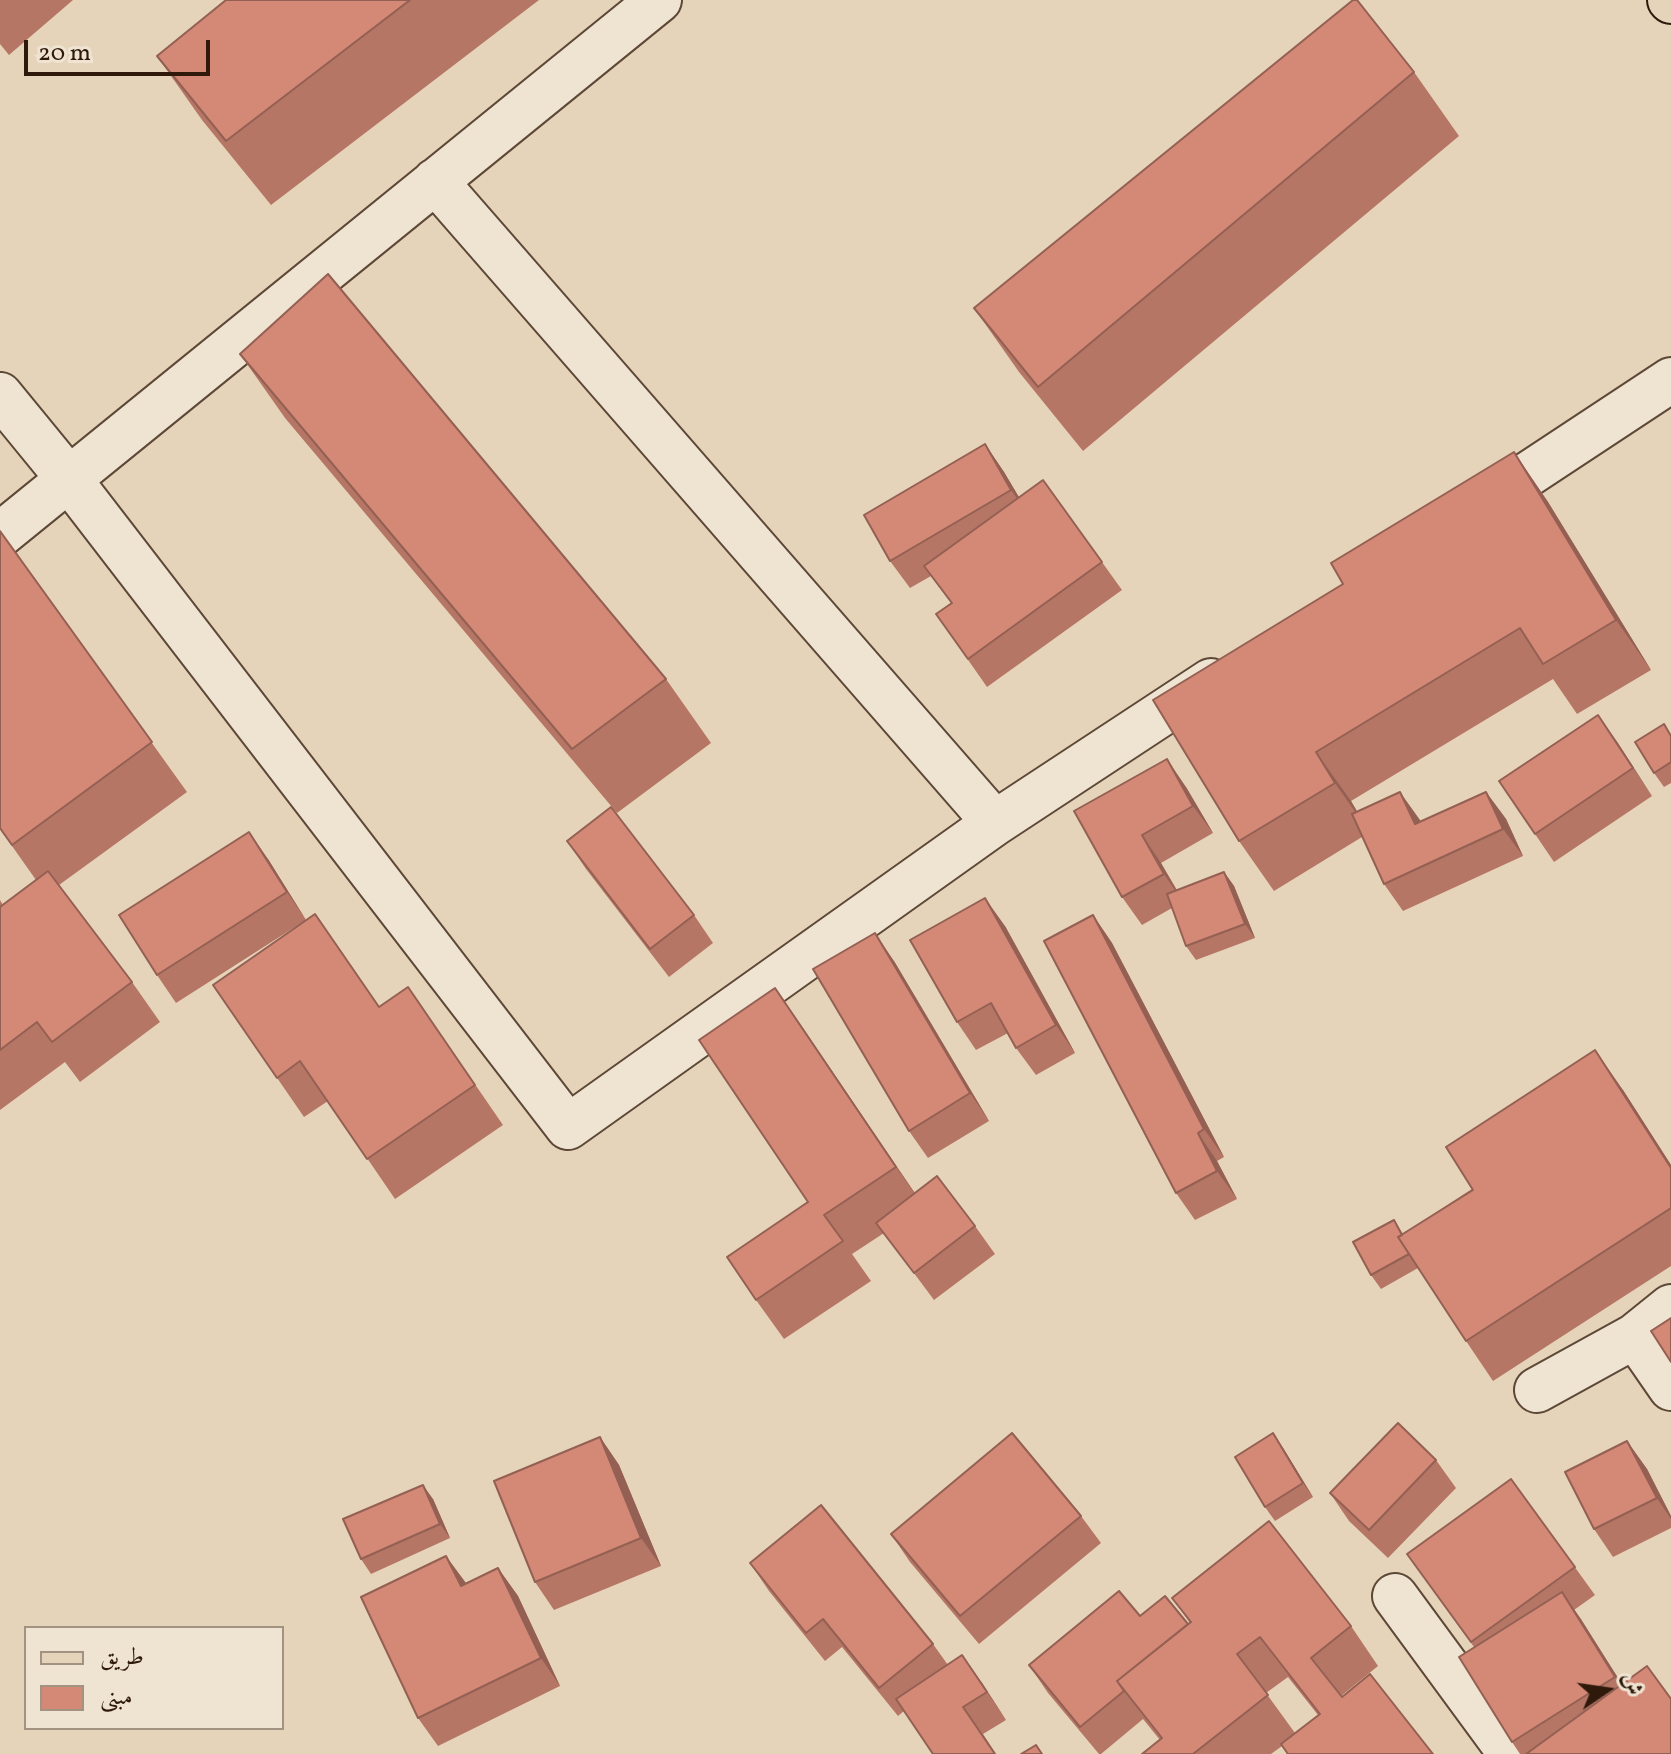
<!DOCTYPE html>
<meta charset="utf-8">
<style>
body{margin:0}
#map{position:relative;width:1671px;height:1754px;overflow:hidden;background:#e6d4ba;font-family:Vollkorn,Amiri,serif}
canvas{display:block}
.legend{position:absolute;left:24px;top:1626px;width:260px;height:104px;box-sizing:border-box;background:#efe3d2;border:2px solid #a29282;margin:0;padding:10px 14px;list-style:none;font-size:24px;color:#2f190b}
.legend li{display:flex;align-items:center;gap:16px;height:40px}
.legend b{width:40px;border:2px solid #a29282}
.north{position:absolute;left:1567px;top:1650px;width:80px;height:80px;-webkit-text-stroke:6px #efe3d2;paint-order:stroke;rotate:77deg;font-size:22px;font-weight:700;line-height:32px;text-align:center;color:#2f190b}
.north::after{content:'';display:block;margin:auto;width:28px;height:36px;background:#2f190b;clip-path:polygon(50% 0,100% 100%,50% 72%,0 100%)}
.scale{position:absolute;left:24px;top:40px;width:186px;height:36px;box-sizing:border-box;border:4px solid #2f190b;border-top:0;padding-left:10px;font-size:24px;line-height:28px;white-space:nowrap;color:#2f190b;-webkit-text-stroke:6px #efe3d2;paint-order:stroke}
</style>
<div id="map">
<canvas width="1671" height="1754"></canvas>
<ul class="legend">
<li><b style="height:10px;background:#e6d4ba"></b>طريق</li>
<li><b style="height:22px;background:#d48976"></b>مبنى</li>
</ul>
<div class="north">ش</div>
<div class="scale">20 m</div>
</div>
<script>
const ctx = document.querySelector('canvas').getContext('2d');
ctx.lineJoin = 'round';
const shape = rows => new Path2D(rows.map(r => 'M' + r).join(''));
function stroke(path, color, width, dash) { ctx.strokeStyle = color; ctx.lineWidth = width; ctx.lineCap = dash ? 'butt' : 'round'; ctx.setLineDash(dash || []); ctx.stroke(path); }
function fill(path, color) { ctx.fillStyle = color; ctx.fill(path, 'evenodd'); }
const street = shape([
 [435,181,995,823],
 [0,395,68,478,568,1127,995,823,1211,681],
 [1480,506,1671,380],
 [0,535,659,0],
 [1635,1336,1671,1388],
 [1537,1390,1635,1336,1671,1307],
 [1395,1596,1511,1754]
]);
const primary = shape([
 [1670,0,1671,1]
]);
stroke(street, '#5d4837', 48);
stroke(primary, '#2f190b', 48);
stroke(street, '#efe3d2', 44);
stroke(primary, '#e6d4ba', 44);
fill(shape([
 [0,0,73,0,9,55,0,44],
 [226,0,539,0,271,205,202,120,157,56],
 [1414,72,1459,136,1083,451,1019,372,974,308],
 [240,354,666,679,711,743,617,813,285,418],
 [985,444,1004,472,1019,497,1043,480,1122,590,987,687,936,614,951,603,931,576,910,588,890,561],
 [1514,452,1548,502,1651,670,1577,714,1553,679,1351,801,1357,812,1421,822,1486,792,1506,819,1523,856,1403,911,1384,884,1362,837,1274,891,1239,841,1343,584],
 [0,531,187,792,59,885,132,982,160,1022,80,1082,65,1062,0,1110,0,900,3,905,36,880,0,829],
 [1598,715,1652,796,1554,862,1535,834],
 [1671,734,1671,783,1664,787,1654,773],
 [1186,787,1213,833,1161,863,1177,890,1224,872,1234,886,1255,938,1196,960,1186,946,1172,908,1142,925,1122,897,1074,811],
 [567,841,694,915,713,943,669,977,586,869],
 [268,859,306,920,176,1003,157,975],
 [1093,915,1112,943,1224,1157,1217,1161,1237,1199,1195,1220,1176,1193],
 [1005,926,1075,1053,1036,1075,1016,1048,1008,1033,976,1050,957,1022],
 [894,961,989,1121,928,1158,909,1131],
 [213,985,379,1007,408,987,503,1125,395,1199,328,1101,304,1117],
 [775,988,915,1193,975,1226,995,1254,934,1300,884,1233,852,1254,871,1281,784,1339,756,1300,808,1202],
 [1623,1090,1671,1165,1671,1266,1493,1381,1466,1341,1418,1268,1381,1289,1371,1275,1394,1220,1403,1234],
 [600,1437,619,1465,661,1566,554,1610,535,1582],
 [1627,1441,1647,1469,1671,1516,1671,1528,1613,1557,1594,1529],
 [1283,1448,1313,1497,1275,1521,1265,1507],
 [1436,1460,1456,1488,1388,1558,1349,1521,1330,1493],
 [1511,1479,1595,1595,1574,1610,1622,1684,1671,1754,1520,1754,1512,1742,1474,1647,1407,1554],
 [433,1499,450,1538,371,1574,361,1559],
 [1081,1516,1101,1543,979,1644,910,1562,891,1534],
 [750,1563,933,1644,948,1665,982,1683,1006,1720,983,1734,996,1754,933,1754,904,1711,898,1716,842,1647,825,1661,769,1591],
 [498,1568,518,1596,560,1686,438,1746,418,1718,466,1584],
 [1172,1598,1351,1626,1378,1666,1341,1696,1433,1754,1288,1754,1282,1746,1271,1754,1142,1754,1160,1740,1143,1719,1101,1754,1099,1754,1048,1693,1029,1665,1140,1616,1189,1624,1190,1623],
 [1288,1677,1318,1715,1295,1733,1266,1693]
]), '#b67665');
fill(shape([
 [985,444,1004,472,1031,518,1011,490],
 [1514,452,1548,502,1651,670,1616,620],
 [1598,715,1618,743,1652,796,1633,768],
 [1316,752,1351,801,1370,833,1335,783],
 [1167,759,1186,787,1213,833,1193,806],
 [1400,792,1420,820,1435,852,1415,824],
 [1486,792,1506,819,1523,856,1503,829],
 [249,832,268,859,306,920,287,892],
 [1142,835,1161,863,1183,902,1164,874],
 [1224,872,1234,886,1255,938,1245,924],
 [985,898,1005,926,1075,1053,1056,1025],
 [1093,915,1112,943,1224,1157,1204,1129],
 [875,933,894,961,989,1121,970,1093],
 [775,988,803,1028,923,1206,896,1167],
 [1595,1050,1623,1090,1671,1165,1671,1168],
 [1198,1133,1217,1161,1237,1199,1217,1171],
 [1273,1433,1283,1448,1313,1497,1303,1483],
 [600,1437,619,1465,661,1566,641,1538],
 [1627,1441,1647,1469,1671,1516,1671,1519,1657,1498],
 [423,1485,433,1499,450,1538,440,1524],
 [446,1556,466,1583,461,1586],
 [498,1568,518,1596,560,1686,541,1658],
 [1562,1592,1581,1619,1635,1705,1615,1677],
 [962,1655,982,1683,1006,1720,987,1692]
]), '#946053');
const building = shape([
 [226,0,410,0,226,141,157,56,226,0],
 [1353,0,1357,0,1414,72,1038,387,974,308,1353,0],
 [328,274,666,679,572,749,240,354,328,274],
 [985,444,1011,490,890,561,864,515,985,444],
 [1514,452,1616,620,1543,664,1520,628,1316,752,1335,783,1239,841,1153,700,1343,584,1331,563,1514,452],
 [1043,480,1102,562,968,659,936,614,952,603,924,566,1043,480],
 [0,531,152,742,12,845,0,828,0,531],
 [1598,715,1633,768,1535,834,1499,781,1598,715],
 [1664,724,1671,736,1671,762,1654,773,1635,742,1664,724],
 [1167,759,1193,806,1142,835,1164,874,1122,897,1074,811,1167,759],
 [1400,792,1415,824,1486,792,1503,829,1384,884,1352,814,1400,792],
 [611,807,694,915,650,949,567,841,611,807],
 [249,832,287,892,157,975,119,915,249,832],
 [48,871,132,982,52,1042,37,1022,0,1050,0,907,48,871],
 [1224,872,1245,924,1186,946,1167,894,1224,872],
 [985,898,1056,1025,1016,1048,991,1003,957,1022,910,940,985,898],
 [315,914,379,1007,408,987,475,1085,367,1159,300,1061,277,1078,213,985,315,914],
 [1093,915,1204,1129,1198,1133,1217,1171,1176,1193,1044,941,1093,915],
 [875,933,970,1093,909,1131,813,969,875,933],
 [775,988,896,1167,824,1215,843,1241,756,1300,727,1257,808,1202,699,1040,775,988],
 [1595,1050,1671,1168,1671,1208,1466,1341,1398,1237,1473,1190,1446,1147,1595,1050],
 [937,1176,975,1226,914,1273,876,1223,937,1176],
 [1394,1220,1402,1235,1398,1237,1409,1254,1371,1275,1353,1242,1394,1220],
 [1671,1318,1671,1362,1651,1331,1671,1318],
 [1398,1423,1436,1460,1369,1530,1330,1493,1398,1423],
 [1012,1433,1081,1516,960,1616,891,1534,1012,1433],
 [1273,1433,1303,1483,1265,1507,1235,1457,1273,1433],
 [600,1437,641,1538,535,1582,494,1481,600,1437],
 [1627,1441,1657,1498,1594,1529,1565,1472,1627,1441],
 [1511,1479,1575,1567,1471,1642,1407,1554,1511,1479],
 [423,1485,440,1524,361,1559,343,1519,423,1485],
 [821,1505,933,1644,879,1688,823,1619,806,1633,750,1563,821,1505],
 [1269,1521,1351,1626,1311,1658,1342,1697,1370,1674,1433,1754,1288,1754,1281,1744,1320,1714,1260,1637,1237,1654,1268,1695,1193,1754,1142,1754,1162,1738,1117,1681,1191,1622,1172,1598,1269,1521],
 [446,1556,461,1586,498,1568,541,1658,418,1718,361,1597,446,1556],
 [1119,1591,1140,1616,1165,1596,1188,1624,1117,1681,1124,1691,1080,1727,1029,1665,1119,1591],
 [1562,1592,1615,1677,1512,1742,1459,1657,1562,1592],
 [962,1655,987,1692,963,1707,995,1754,933,1754,896,1699,962,1655],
 [1647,1666,1671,1699,1671,1754,1526,1754,1647,1666],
 [1036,1745,1042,1754,1021,1754,1036,1745]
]);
fill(building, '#d48976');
stroke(building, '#946053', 2);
</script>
